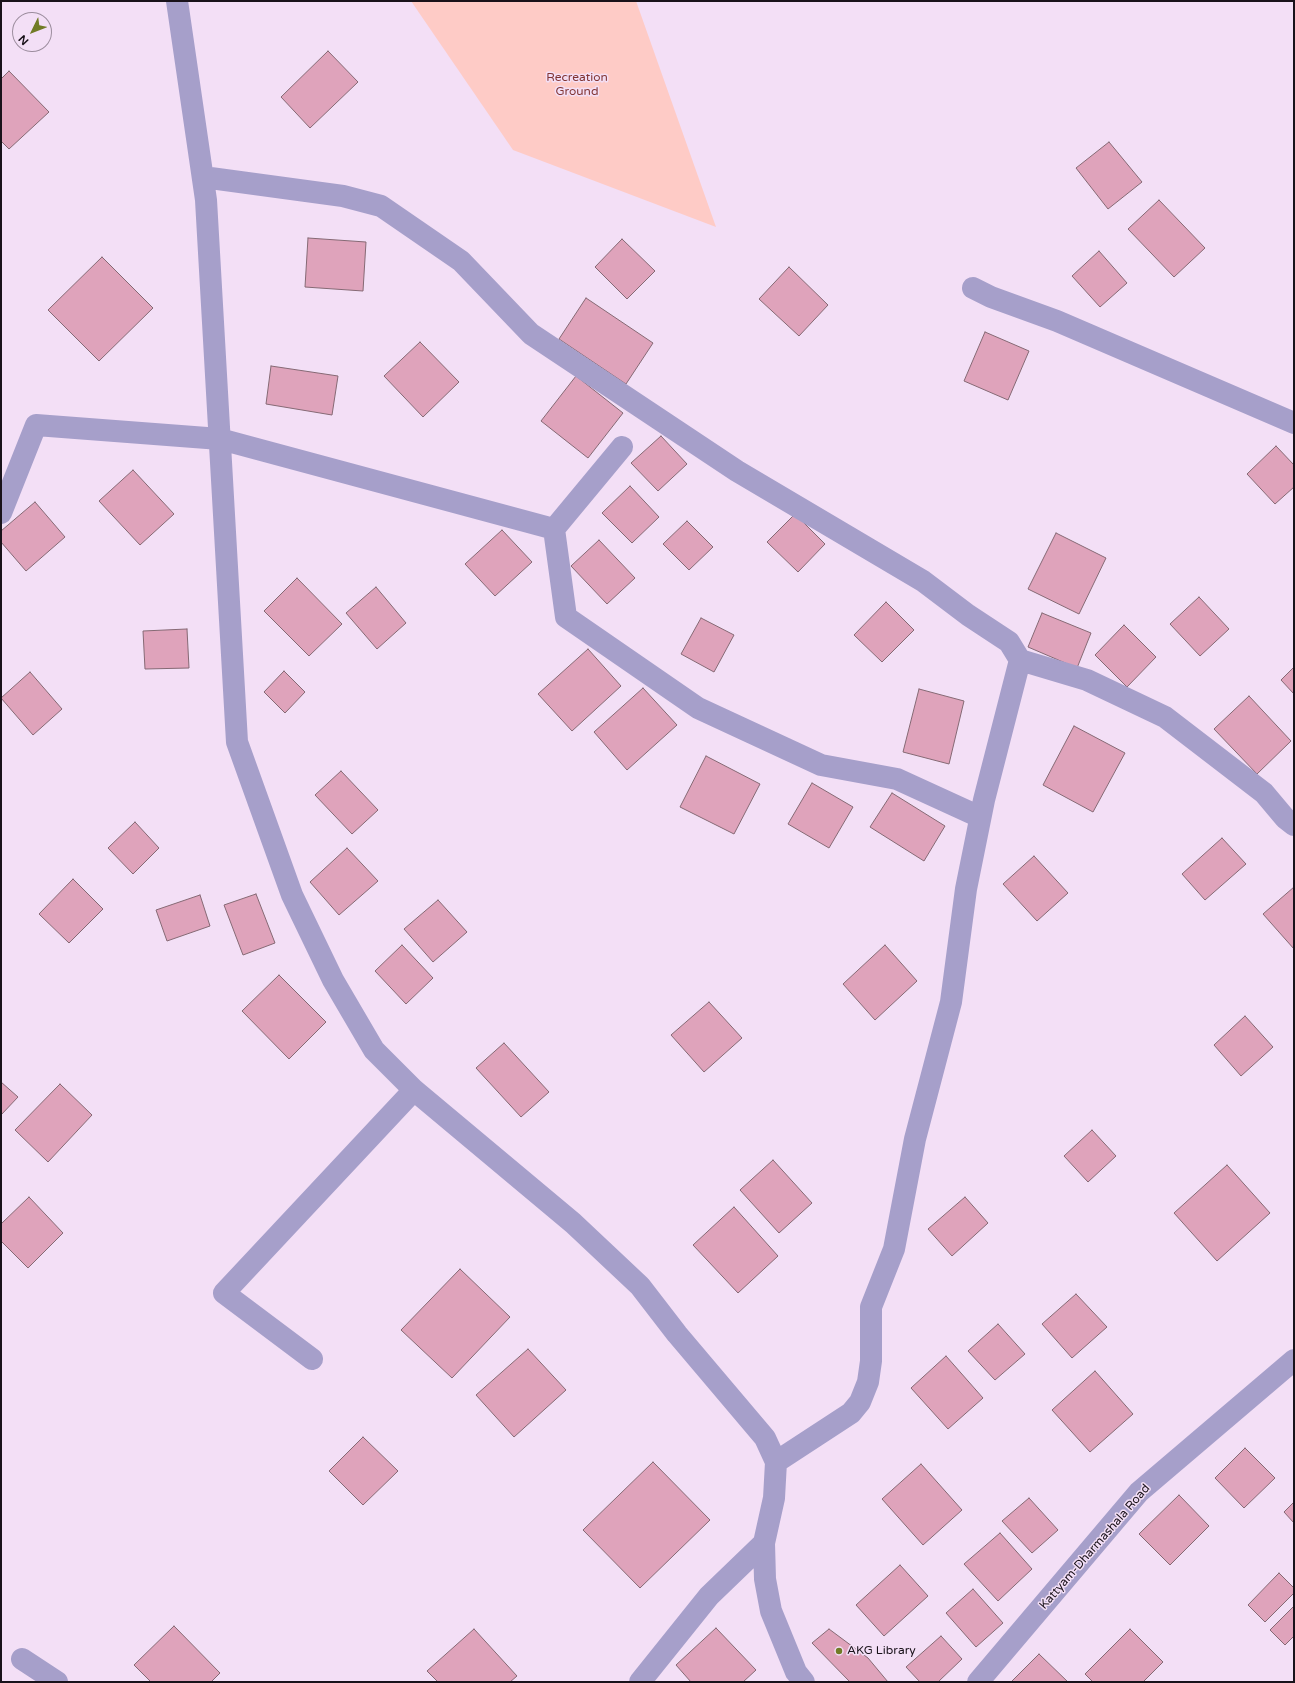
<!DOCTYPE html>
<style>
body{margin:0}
#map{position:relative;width:1295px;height:1683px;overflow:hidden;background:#f3dff6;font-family:"Varela Round",sans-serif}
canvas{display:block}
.frame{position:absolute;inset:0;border:2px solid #19121a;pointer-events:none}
.north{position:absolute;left:12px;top:12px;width:40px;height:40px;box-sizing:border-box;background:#f3dff6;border:1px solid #9c8d9e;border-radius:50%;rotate:227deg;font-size:11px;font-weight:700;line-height:16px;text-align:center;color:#19121a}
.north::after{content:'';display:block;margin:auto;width:14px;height:18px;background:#717b26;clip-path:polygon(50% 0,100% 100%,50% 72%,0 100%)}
</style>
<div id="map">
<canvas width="1295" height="1683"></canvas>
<div class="frame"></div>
<div class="north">N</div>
</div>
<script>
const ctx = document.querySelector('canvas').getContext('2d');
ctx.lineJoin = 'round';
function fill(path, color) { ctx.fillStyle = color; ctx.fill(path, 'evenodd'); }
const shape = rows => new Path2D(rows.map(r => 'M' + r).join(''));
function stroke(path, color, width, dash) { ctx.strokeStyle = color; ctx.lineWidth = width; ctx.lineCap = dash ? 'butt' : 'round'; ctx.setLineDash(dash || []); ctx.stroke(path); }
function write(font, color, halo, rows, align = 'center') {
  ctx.font = font + ' "Varela Round",sans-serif'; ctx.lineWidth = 3; ctx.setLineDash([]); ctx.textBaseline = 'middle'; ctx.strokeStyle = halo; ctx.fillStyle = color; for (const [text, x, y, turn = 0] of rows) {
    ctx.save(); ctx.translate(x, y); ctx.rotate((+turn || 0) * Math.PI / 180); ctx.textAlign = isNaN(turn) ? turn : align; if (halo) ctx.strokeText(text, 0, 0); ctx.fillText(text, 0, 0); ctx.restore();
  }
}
fill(shape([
 [411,1,636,1,716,227,513,150]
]), '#fecbc6');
const building = shape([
 [328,51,358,82,310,128,281,97,328,51],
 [9,71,49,112,9,149,1,141,1,79,9,71],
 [1109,142,1142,182,1108,209,1076,168,1109,142],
 [1159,200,1205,248,1174,277,1128,229,1159,200],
 [308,238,366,242,363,291,305,287,308,238],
 [622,239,655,271,627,299,595,267,622,239],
 [1099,251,1127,283,1100,307,1072,276,1099,251],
 [102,257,153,308,99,361,48,310,102,257],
 [789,267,828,305,799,336,759,299,789,267],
 [586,298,653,343,626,384,559,339,586,298],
 [985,332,1029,351,1008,400,964,381,985,332],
 [420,342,459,382,423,417,384,376,420,342],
 [271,366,338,376,332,415,266,404,271,366],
 [576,376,623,413,588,458,541,421,576,376],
 [661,436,687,464,658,491,631,463,661,436],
 [1276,446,1294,465,1294,487,1275,504,1247,474,1276,446],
 [133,470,174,514,140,545,99,501,133,470],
 [630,486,659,517,632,543,602,513,630,486],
 [35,502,65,537,26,571,1,542,1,531,35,502],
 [795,514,825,544,798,572,767,542,795,514],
 [687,521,713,547,689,570,663,544,687,521],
 [502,530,532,562,495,596,465,564,502,530],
 [1056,533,1106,558,1079,614,1028,589,1056,533],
 [599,540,635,578,607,604,571,566,599,540],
 [297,578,342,624,309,656,264,611,297,578],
 [376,587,406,623,377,649,346,613,376,587],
 [1199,597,1229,629,1200,656,1170,624,1199,597],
 [886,602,914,630,882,662,854,635,886,602],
 [1042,613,1091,633,1077,668,1028,647,1042,613],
 [701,618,734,635,714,672,681,654,701,618],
 [1124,625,1156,657,1127,687,1095,655,1124,625],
 [187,629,189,668,145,669,143,631,187,629],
 [588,649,621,686,572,731,538,694,588,649],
 [1294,667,1294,694,1281,680,1294,667],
 [284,671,305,692,285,713,264,692,284,671],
 [30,672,62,709,33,735,1,698,30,672],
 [643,688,677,725,627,770,594,732,643,688],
 [919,689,964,701,949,764,903,752,919,689],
 [1249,696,1291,741,1257,774,1214,729,1249,696],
 [1074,726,1125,753,1093,812,1043,785,1074,726],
 [706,756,760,784,734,834,680,807,706,756],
 [341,771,378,810,352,834,315,795,341,771],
 [812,783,853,807,829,848,788,824,812,783],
 [892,793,945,826,924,861,870,827,892,793],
 [135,822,159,848,133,874,108,848,135,822],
 [1222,838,1246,864,1205,900,1182,874,1222,838],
 [347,848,378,881,339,915,310,882,347,848],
 [1034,856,1068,893,1037,921,1003,884,1034,856],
 [73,879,103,909,69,943,39,914,73,879],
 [1294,887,1294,949,1263,914,1294,887],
 [256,894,275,943,243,955,224,905,256,894],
 [200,895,210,926,167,941,156,910,200,895],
 [438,900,467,932,433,962,404,929,438,900],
 [402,945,433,978,406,1004,375,971,402,945],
 [885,945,917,981,875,1020,843,984,885,945],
 [279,975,326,1022,289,1059,242,1011,279,975],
 [709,1002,742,1038,704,1072,671,1035,709,1002],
 [1245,1016,1273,1047,1241,1076,1214,1045,1245,1016],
 [504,1043,549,1092,521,1117,476,1068,504,1043],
 [1,1082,18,1097,1,1115,1,1082],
 [60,1084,92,1115,48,1162,15,1130,60,1084],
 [1092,1130,1116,1156,1088,1182,1064,1156,1092,1130],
 [773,1160,812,1203,779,1233,740,1190,773,1160],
 [1227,1165,1270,1213,1217,1261,1174,1213,1227,1165],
 [29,1197,63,1233,28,1268,1,1241,1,1224,29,1197],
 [965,1197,988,1223,952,1256,928,1229,965,1197],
 [734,1207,778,1256,738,1293,693,1245,734,1207],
 [460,1269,510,1317,452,1378,401,1330,460,1269],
 [1076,1294,1107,1327,1072,1358,1042,1324,1076,1294],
 [998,1324,1025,1354,995,1380,968,1351,998,1324],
 [528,1349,566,1390,514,1437,476,1395,528,1349],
 [946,1356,983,1398,948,1429,911,1388,946,1356],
 [1095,1371,1133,1414,1090,1452,1052,1410,1095,1371],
 [363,1437,398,1471,363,1505,329,1471,363,1437],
 [1245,1448,1275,1478,1244,1508,1215,1478,1245,1448],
 [653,1462,710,1520,640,1588,583,1530,653,1462],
 [921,1464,962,1510,923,1545,882,1499,921,1464],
 [1179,1495,1209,1526,1170,1565,1139,1534,1179,1495],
 [1029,1498,1058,1530,1032,1553,1002,1521,1029,1498],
 [1294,1502,1294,1523,1284,1512,1294,1502],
 [1000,1533,1032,1569,998,1601,964,1564,1000,1533],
 [900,1565,928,1596,884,1636,856,1605,900,1565],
 [1279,1573,1294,1588,1294,1593,1265,1622,1248,1605,1279,1573],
 [973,1589,1003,1623,976,1647,946,1613,973,1589],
 [1294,1606,1294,1636,1285,1645,1270,1630,1294,1606],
 [174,1626,220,1673,211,1682,151,1682,134,1665,174,1626],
 [716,1628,756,1670,743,1682,691,1682,676,1665,716,1628],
 [474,1629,517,1676,510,1682,438,1682,427,1671,474,1629],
 [829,1629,868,1658,888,1682,850,1682,812,1643,829,1629],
 [1130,1629,1163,1662,1143,1682,1093,1682,1085,1674,1130,1629],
 [941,1636,962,1659,938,1682,920,1682,906,1667,941,1636],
 [1039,1654,1068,1682,1011,1682,1039,1654]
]);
fill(building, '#dfa3bb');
stroke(building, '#856974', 1);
stroke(shape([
 [177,1,206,200,237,742,292,895,333,980,374,1050,414,1090,573,1223,640,1286,677,1334,765,1438,776,1462,774,1498,764,1543,765,1579,771,1611,796,1672,804,1682],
 [203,177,343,196,381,206,461,261,531,334,737,471,923,581,968,615,1009,642,1020,660,984,800,966,889,951,1002,915,1139,894,1249,871,1307,871,1361,868,1382,860,1402,851,1413,776,1462],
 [973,288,991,297,1057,321,1294,423],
 [1,513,36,425,220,439,554,529,566,617,698,708,821,765,897,779,980,817],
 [554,529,622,447],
 [1020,660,1087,680,1165,717,1264,793,1285,818,1294,825],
 [312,1359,224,1293,414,1090],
 [22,1659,57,1682],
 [640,1682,709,1596,764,1543],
 [978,1682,1139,1492,1294,1360]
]), '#a69fca', 22);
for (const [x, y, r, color] of [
 [839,1651,4,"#717b26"]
]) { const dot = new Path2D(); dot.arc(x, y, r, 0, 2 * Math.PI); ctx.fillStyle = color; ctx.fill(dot); stroke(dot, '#f3dff6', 1.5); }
write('12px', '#823533', '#f3dff6', [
 ["Recreation",577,78],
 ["Ground",577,92]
]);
write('12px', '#19121a', '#f3dff6', [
 ["Kattyam-Dharmashala Road",1095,1547,-49]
]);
write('12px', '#19121a', '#f3dff6', [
 ["AKG Library",847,1651]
], 'left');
</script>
